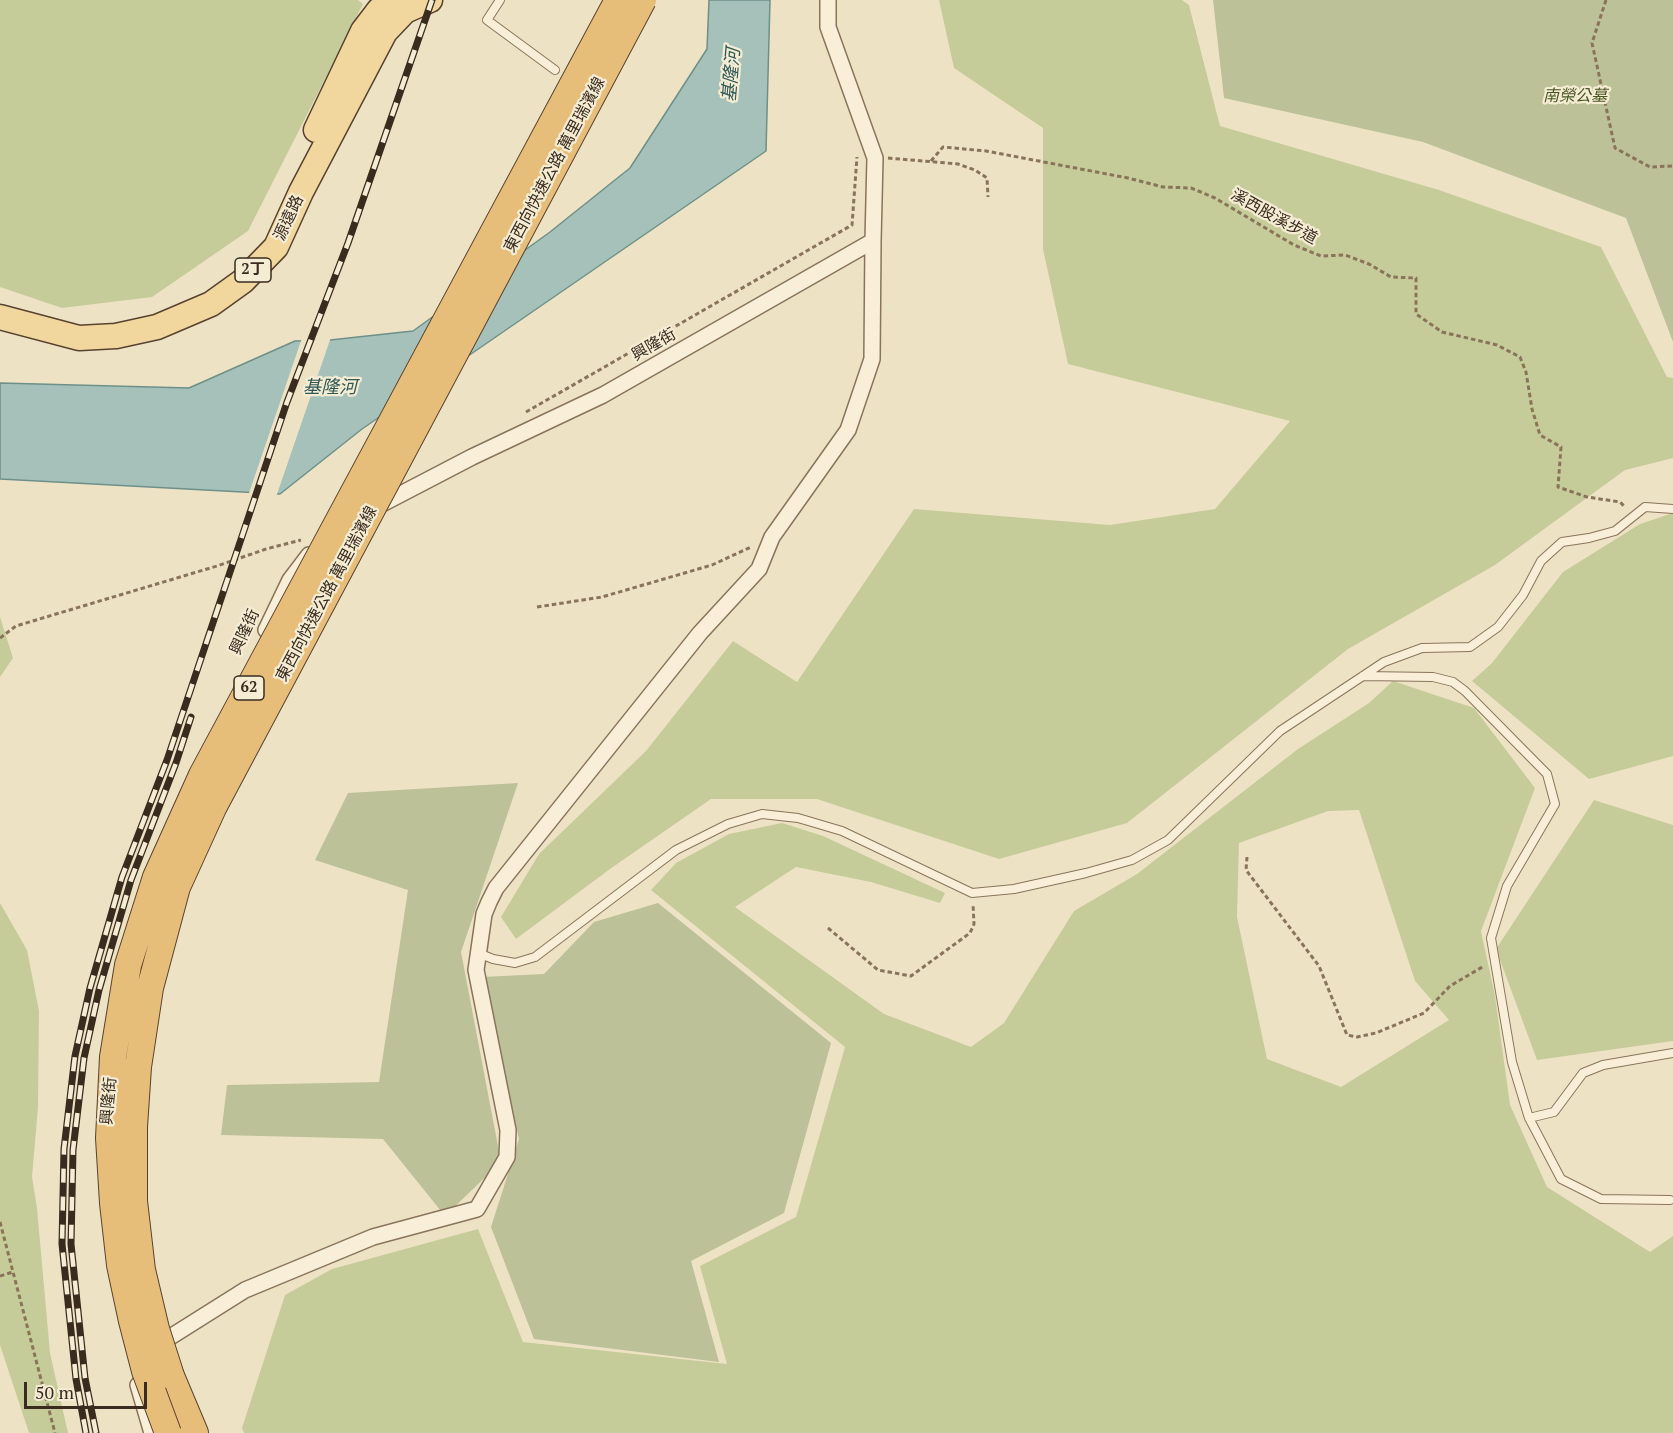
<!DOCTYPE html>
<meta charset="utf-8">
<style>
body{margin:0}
#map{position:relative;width:1673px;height:1433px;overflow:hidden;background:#eee2c5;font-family:"PT Serif",serif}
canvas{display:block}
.scale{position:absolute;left:24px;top:1382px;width:123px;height:27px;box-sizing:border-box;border:3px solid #392c1f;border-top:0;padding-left:8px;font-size:18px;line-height:21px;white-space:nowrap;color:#392c1f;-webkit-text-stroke:4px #f5ecd4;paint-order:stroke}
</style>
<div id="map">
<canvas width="1673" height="1433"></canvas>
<div class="scale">50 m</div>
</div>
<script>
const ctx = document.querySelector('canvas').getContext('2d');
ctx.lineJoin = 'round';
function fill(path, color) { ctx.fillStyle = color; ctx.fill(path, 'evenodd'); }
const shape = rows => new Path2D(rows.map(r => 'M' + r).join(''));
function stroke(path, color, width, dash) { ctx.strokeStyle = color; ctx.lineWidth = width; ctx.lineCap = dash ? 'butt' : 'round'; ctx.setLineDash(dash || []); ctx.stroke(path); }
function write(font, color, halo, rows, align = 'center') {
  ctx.font = font + ' "PT Serif","Noto Sans TC",serif'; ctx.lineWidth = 4.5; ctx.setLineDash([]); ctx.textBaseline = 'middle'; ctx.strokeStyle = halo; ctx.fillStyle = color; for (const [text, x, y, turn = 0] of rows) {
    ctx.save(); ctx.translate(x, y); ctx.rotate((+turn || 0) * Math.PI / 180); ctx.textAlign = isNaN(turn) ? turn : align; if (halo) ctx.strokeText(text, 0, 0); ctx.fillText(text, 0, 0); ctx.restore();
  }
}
fill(shape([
 [0,0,358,0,363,4,248,231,152,297,62,308,0,287],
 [939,0,1182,0,1189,5,1220,126,1439,190,1601,247,1667,377,1673,378,1673,458,1625,470,1495,565,1348,649,1127,823,999,859,817,799,711,799,610,869,516,939,501,917,539,854,646,751,733,641,797,682,914,509,1110,525,1215,509,1290,421,1068,364,1043,249,1043,128,954,68],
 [1673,513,1673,756,1589,779,1472,681,1492,663,1563,572,1640,524],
 [0,617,13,658,0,677],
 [1393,681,1474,708,1535,788,1481,931,1495,996,1510,1105,1547,1187,1650,1252,1673,1236,1673,1433,244,1433,242,1428,285,1295,332,1269,478,1229,523,1342,727,1364,700,1266,796,1217,845,1047,651,890,676,863,729,834,782,823,823,836,945,893,940,903,871,882,796,867,735,907,884,1014,971,1047,1004,1023,1074,911,1137,874,1298,749,1369,703],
 [1359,810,1415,981,1449,1020,1341,1087,1267,1059,1237,917,1239,843,1328,811],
 [1594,800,1673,825,1673,1041,1537,1060,1496,949],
 [0,903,27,950,39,1011,38,1107,32,1177,37,1208,50,1353,68,1433,29,1433,0,1345]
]), '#c6cc99');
fill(shape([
 [1213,0,1673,0,1673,342,1626,218,1423,142,1224,98],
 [518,783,461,952,501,1162,445,1216,383,1139,221,1135,227,1085,379,1082,408,890,315,860,348,793],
 [658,903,831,1043,784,1213,691,1261,719,1362,534,1339,491,1227,519,1139,482,977,544,974,594,922]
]), '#bcc198');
const water = shape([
 [709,0,770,0,766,151,362,429,280,494,0,479,0,383,189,388,295,341,330,340,413,331,550,232,630,168,707,49,709,0]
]);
fill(water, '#a6c1ba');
stroke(water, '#6d9088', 1.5);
fill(shape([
 [331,337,276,497,248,496,302,338]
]), '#eee2c5');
const service = shape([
 [500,0,487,20,555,70],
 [1363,676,1433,677,1453,682,1465,691,1547,774,1555,804,1507,886,1491,938,1512,1062,1529,1118,1561,1179,1601,1199,1670,1200],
 [478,953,493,959,515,963,535,957,676,850,728,824,762,814,798,818,842,831,972,893,1014,889,1086,873,1132,860,1168,840,1280,731,1384,662,1422,648,1470,647,1498,627,1523,595,1541,561,1562,542,1589,538,1615,531,1645,507,1673,509],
 [1529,1118,1554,1112,1583,1073,1603,1065,1673,1053]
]);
const minor = shape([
 [376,507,472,457,603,395,873,241,875,158,828,27,828,0],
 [266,630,290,580,309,555],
 [156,1346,245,1290,373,1237,477,1209,507,1157,508,1130,476,970,484,914,489,902,496,888,700,633,759,569,772,537,848,430,872,359,873,241],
 [138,1385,152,1433]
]);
const primary = shape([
 [316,130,363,31,379,10,393,0],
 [0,317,79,338,116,336,157,327,211,304,243,281,276,247,301,192,385,32,405,11,430,0]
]);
const trunk = shape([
 [171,1376,195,1433]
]);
stroke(service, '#89745b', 10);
stroke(minor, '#89745b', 18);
stroke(primary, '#57422f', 27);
stroke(trunk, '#57422f', 28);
stroke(shape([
 [1606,0,1592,43,1615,148,1650,167,1673,166],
 [888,158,958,164,975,170,987,178,988,197],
 [931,161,943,147,986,151,1128,178,1163,187,1191,188,1215,198,1294,245,1321,256,1345,255,1369,264,1391,277,1416,278,1416,314,1442,332,1497,345,1520,357,1526,372,1532,409,1540,435,1561,447,1558,487,1587,497,1620,502,1625,507],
 [526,412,852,225,857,157],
 [537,607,602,597,712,565,751,547],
 [0,638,16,626,217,566,266,549,301,540],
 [1247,857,1246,870,1319,966,1347,1035,1357,1037,1376,1033,1424,1013,1450,986,1484,966],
 [828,928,878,970,911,976,970,933,974,924,973,904],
 [0,1222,55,1433],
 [0,1276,13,1272]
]), '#89745b', 3, [4.5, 3]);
stroke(service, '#f9efd8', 8);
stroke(minor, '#f9efd8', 15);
stroke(primary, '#f1d79d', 24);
stroke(trunk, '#e7bd7a', 26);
const rail = shape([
 [86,1433,76,1379,62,1244,64,1149,75,1056,90,988,122,877,167,760,287,402,348,243,432,0],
 [96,1433,85,1378,71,1244,73,1150,84,1058,99,990,131,880,176,763,191,717]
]);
stroke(rail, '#392c1f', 7);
stroke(rail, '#f5ecd4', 4.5, [14]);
const trunkBridge = shape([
 [171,1376,156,1329,142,1270,134,1201,134,1127,138,1067,150,988,177,887,213,808,643,0],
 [168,1433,145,1371,132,1321,120,1265,113,1203,109,1138,113,1057,128,965,156,877,202,775,618,0]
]);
stroke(trunkBridge, '#57422f', 28, []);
stroke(trunkBridge, '#e7bd7a', 26);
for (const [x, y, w] of [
 [253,270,36],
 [249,688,30]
]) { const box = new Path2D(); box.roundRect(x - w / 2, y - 12, w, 24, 4.5); ctx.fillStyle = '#f5ecd4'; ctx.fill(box); stroke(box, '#392c1f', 1.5); }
write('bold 15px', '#392c1f', null, [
 ["2丁",253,270],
 ["62",249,688]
]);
write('italic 16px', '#495525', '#f5ecd4', [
 ["南榮公墓",1575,96]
]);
write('16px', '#392c1f', '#f5ecd4', [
 ["東西向快速公路 萬里瑞濱線",555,165,-62],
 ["溪西股溪步道",1274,217,29],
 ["源遠路",289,218,-65],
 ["興隆街",654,345,-30],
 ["東西向快速公路 萬里瑞濱線",327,594,-62],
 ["興隆街",245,632,-65],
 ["興隆街",109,1101,-85]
]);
write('italic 18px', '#2e5956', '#f5ecd4', [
 ["基隆河",732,75,-85],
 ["基隆河",330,388]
]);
</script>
